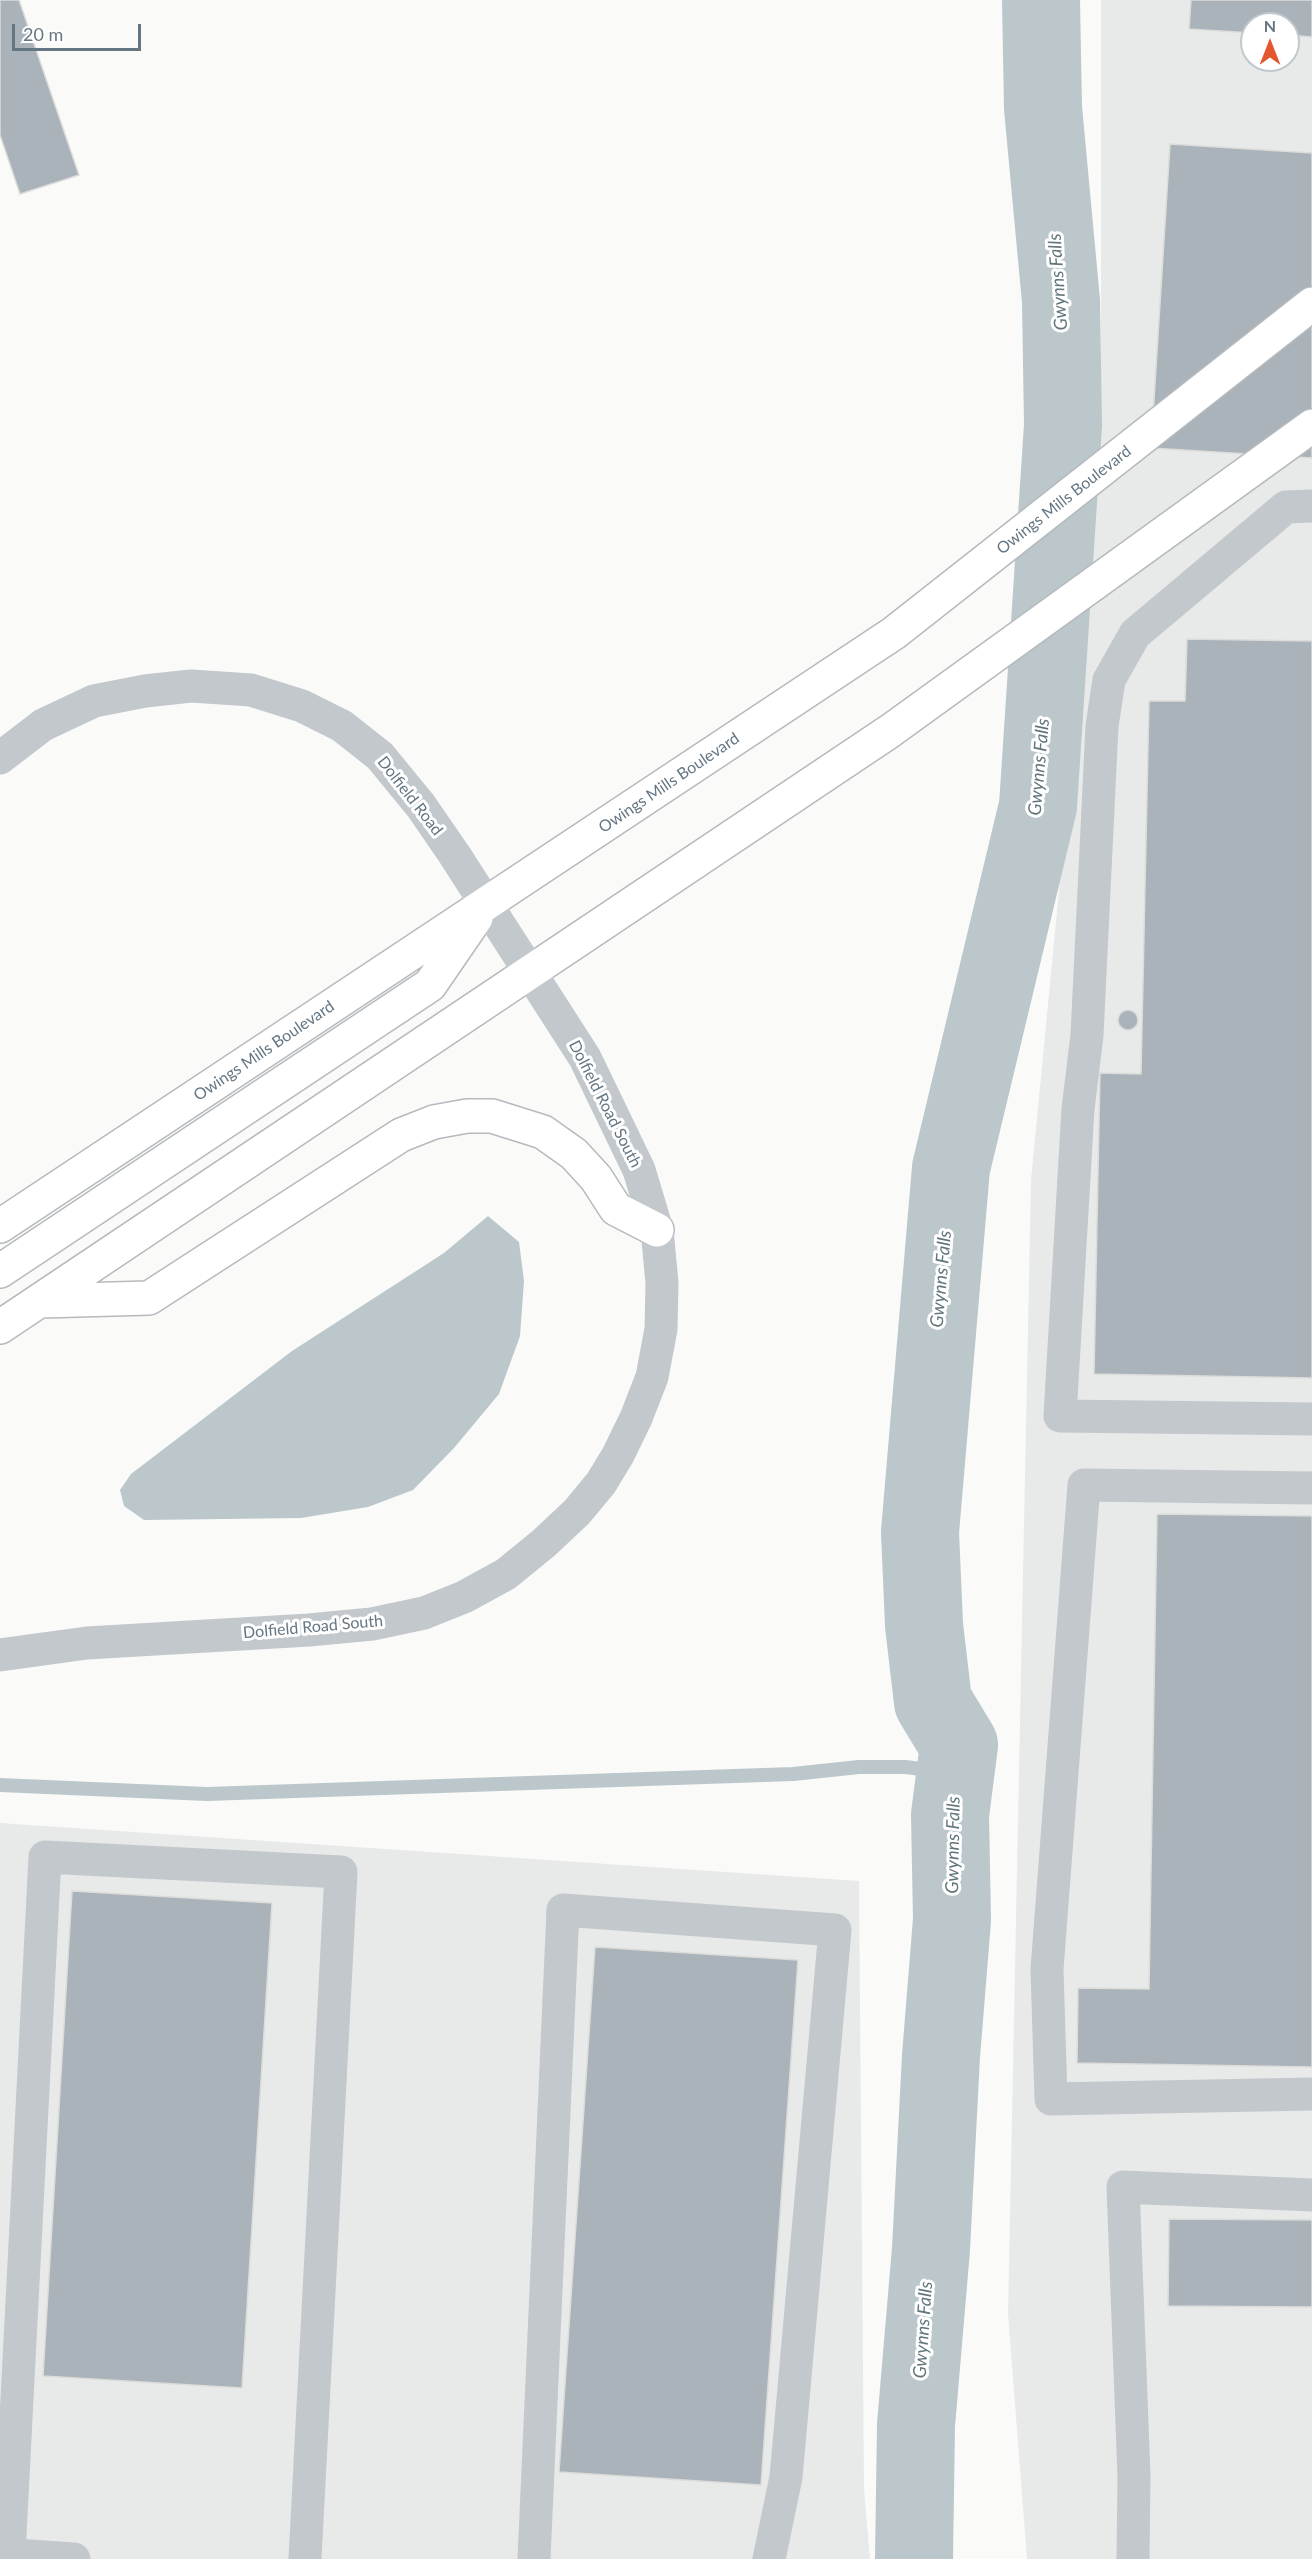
<!DOCTYPE html>
<style>
body{margin:0}
#map{position:relative;width:1312px;height:2559px;overflow:hidden;background:#fafaf8;font-family:Lato,sans-serif}
canvas{display:block}
.north{position:absolute;left:1240px;top:12px;width:60px;height:60px;box-sizing:border-box;background:#fff;border:2px solid #c1c8cd;border-radius:50%;rotate:0deg;font-size:16px;font-weight:700;line-height:24px;text-align:center;color:#657683}
.north::after{content:'';display:block;margin:auto;width:21px;height:27px;background:#e4572e;clip-path:polygon(50% 0,100% 100%,50% 72%,0 100%)}
.scale{position:absolute;left:12px;top:24px;width:129px;height:27px;box-sizing:border-box;border:3px solid #657683;border-top:0;padding-left:8px;font-size:18px;line-height:21px;white-space:nowrap;color:#657683;-webkit-text-stroke:4px #fff;paint-order:stroke}
</style>
<div id="map">
<canvas width="1312" height="2559"></canvas>
<div class="north">N</div>
<div class="scale">20 m</div>
</div>
<script>
const ctx = document.querySelector('canvas').getContext('2d');
ctx.lineJoin = 'round';
function fill(path, color) { ctx.fillStyle = color; ctx.fill(path, 'evenodd'); }
const shape = rows => new Path2D(rows.map(r => 'M' + r).join(''));
function stroke(path, color, width, dash) { ctx.strokeStyle = color; ctx.lineWidth = width; ctx.lineCap = dash ? 'butt' : 'round'; ctx.setLineDash(dash || []); ctx.stroke(path); }
function write(font, color, halo, rows, align = 'center') {
  ctx.font = font + ' Lato,sans-serif'; ctx.lineWidth = 6; ctx.setLineDash([]); ctx.textBaseline = 'middle'; ctx.strokeStyle = halo; ctx.fillStyle = color; for (const [text, x, y, turn = 0] of rows) {
    ctx.save(); ctx.translate(x, y); ctx.rotate((+turn || 0) * Math.PI / 180); ctx.textAlign = isNaN(turn) ? turn : align; if (halo) ctx.strokeText(text, 0, 0); ctx.fillText(text, 0, 0); ctx.restore();
  }
}
fill(shape([
 [1101,0,1312,0,1312,2559,1027,2559,1008,2314,1031,1180,1079,684,1101,379],
 [1252,24,1288,24,1288,60,1252,60],
 [0,1823,859,1881,864,2489,870,2559,0,2559]
]), '#e8e9e9');
fill(shape([
 [488,1216,519,1242,524,1281,520,1336,499,1394,454,1448,413,1490,368,1507,301,1518,144,1520,124,1506,120,1490,131,1474,292,1351,444,1253]
]), '#bbc7cb');
stroke(shape([
 [0,1785,207,1794,793,1774,859,1767,905,1767,955,1773]
]), '#bbc7cb', 14);
stroke(shape([
 [914,2559,916,2425,931,2249,941,2056,952,1920,950,1815,959,1745,933,1702,924,1625,920,1532,951,1168,1038,806,1063,425,1061,301,1043,108,1041,0]
]), '#bbc7cb', 78);
const building = shape([
 [0,0,19,0,79,175,20,194,0,135,0,0],
 [1191,0,1312,0,1312,37,1288,35,1288,24,1252,24,1252,33,1189,29,1191,0],
 [1170,144,1312,153,1312,458,1151,448,1170,144],
 [1187,639,1312,641,1312,1378,1094,1374,1100,1073,1141,1074,1149,701,1185,701,1187,639],
 '1118 1020a10 10 0 1 1 20 0a10 10 0 1 1-20 0Z',
 [1157,1514,1312,1516,1312,2067,1077,2063,1078,1988,1149,1989,1157,1514],
 [72,1891,272,1903,242,2388,43,2376,72,1891],
 [595,1947,798,1960,761,2485,559,2472,595,1947],
 [1169,2219,1312,2220,1312,2307,1168,2306,1169,2219]
]);
fill(building, '#aab3b9');
stroke(building, '#dcdcda', 1.5);
const major = shape([
 [0,1226,894,633,1312,304],
 [0,1271,430,985,476,918],
 [41,1301,149,1298,401,1135,434,1122,467,1116,492,1116,543,1132,574,1154,596,1178,616,1209,657,1230],
 [0,1327,890,731,1312,426]
]);
stroke(major, '#b5babe', 36);
stroke(shape([
 [1312,506,1286,507,1135,634,1109,680,1102,726,1087,1035,1078,1109,1060,1416,1312,1419],
 [0,758,43,725,94,701,145,691,191,686,251,690,302,706,342,726,380,756,421,806,454,854,585,1058,639,1170,657,1230,662,1283,661,1329,652,1377,636,1418,618,1455,601,1483,577,1512,544,1543,506,1574,464,1597,424,1613,372,1624,309,1630,87,1643,0,1655],
 [1312,1488,1084,1485,1047,1969,1051,2099,1312,2094],
 [0,2554,74,2559],
 [9,2554,45,1857,341,1872,305,2559],
 [534,2559,563,1910,835,1930,786,2477,769,2559],
 [1133,2559,1134,2476,1123,2187,1312,2195]
]), '#c3c8cc', 33);
stroke(major, '#fff', 33);
write('16px', '#657683', '#fff', [
 ["Owings Mills Boulevard",1064,500,-38],
 ["Owings Mills Boulevard",669,783,-34],
 ["Dolfield Road",410,796,52],
 ["Owings Mills Boulevard",264,1051,-34],
 ["Dolfield Road South",605,1104,63],
 ["Dolfield Road South",313,1627,-5]
]);
write('italic 18px', '#60757c', '#fff', [
 ["Gwynns Falls",1058,282,-94],
 ["Gwynns Falls",1039,767,-85],
 ["Gwynns Falls",941,1279,-85],
 ["Gwynns Falls",953,1845,-89],
 ["Gwynns Falls",923,2330,-86]
]);
</script>
